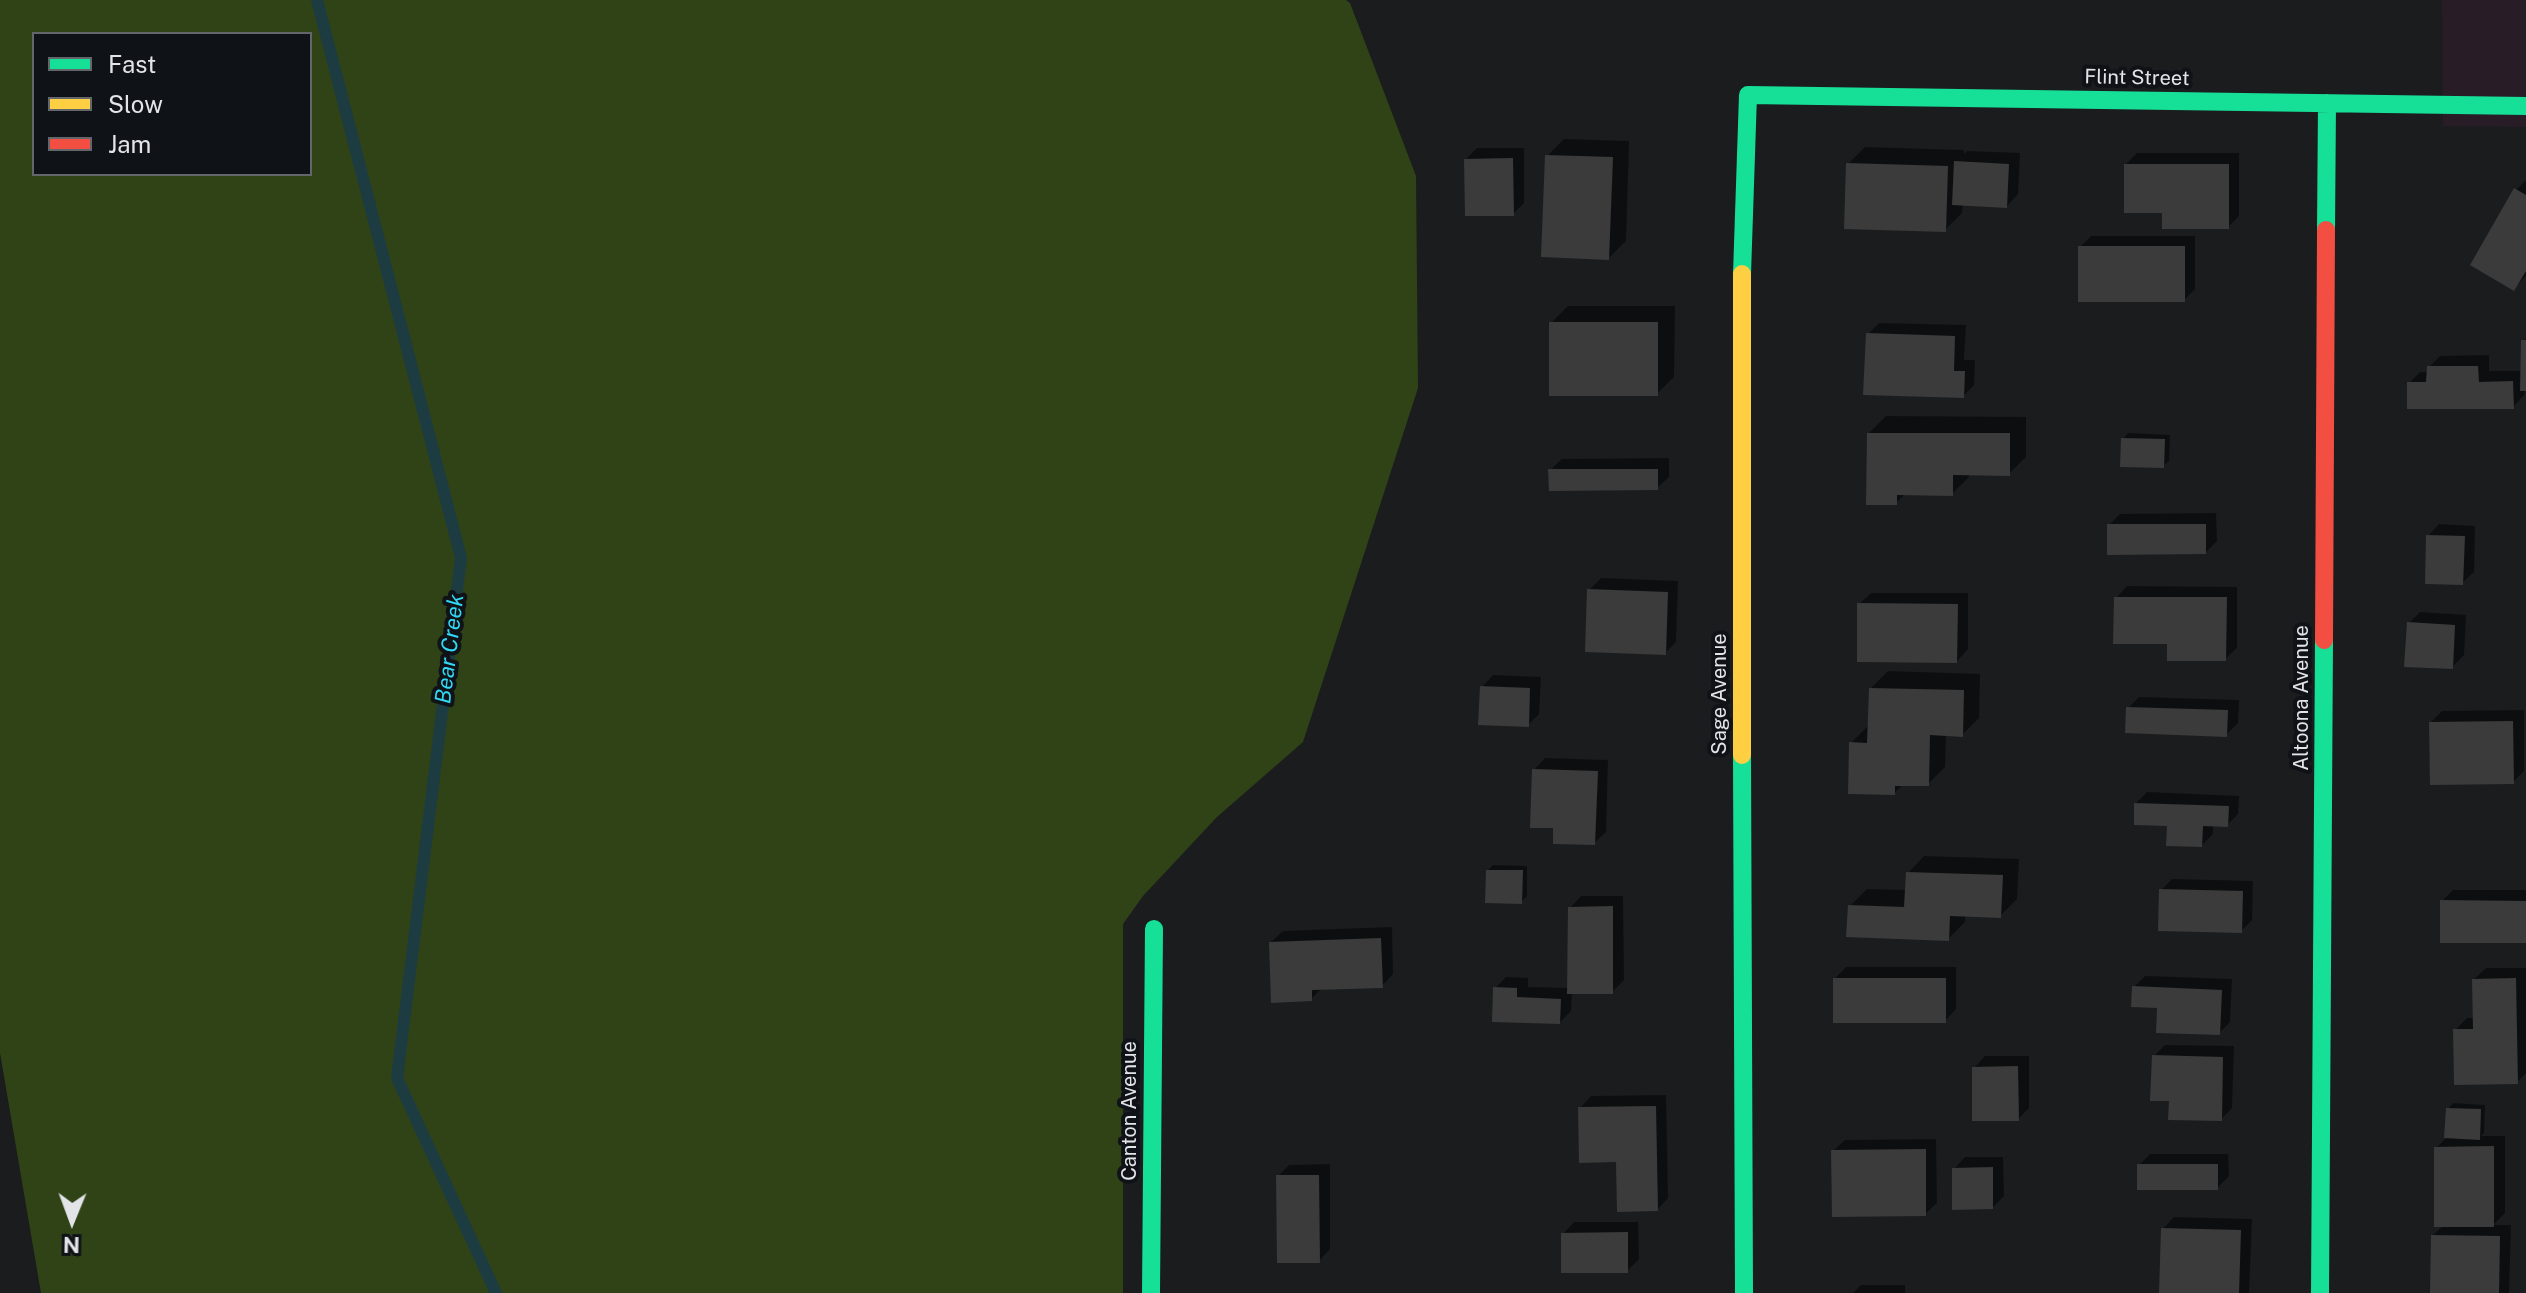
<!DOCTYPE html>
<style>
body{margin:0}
#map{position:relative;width:2526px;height:1293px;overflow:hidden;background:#1a1c1e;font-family:"Public Sans",sans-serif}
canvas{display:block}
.legend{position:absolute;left:32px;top:32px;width:280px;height:144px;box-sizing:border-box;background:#0f1217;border:2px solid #63666b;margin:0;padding:10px 14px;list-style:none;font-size:24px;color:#e2e4e8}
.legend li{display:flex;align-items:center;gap:16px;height:40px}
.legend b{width:40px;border:2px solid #63666b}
.north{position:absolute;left:32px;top:1181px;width:80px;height:80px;-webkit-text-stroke:6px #0f1217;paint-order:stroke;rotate:181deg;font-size:22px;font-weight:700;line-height:32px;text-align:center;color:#e2e4e8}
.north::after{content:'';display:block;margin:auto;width:28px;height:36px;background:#e2e4e8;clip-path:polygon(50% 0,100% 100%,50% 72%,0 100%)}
</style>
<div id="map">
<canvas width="2526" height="1293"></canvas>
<ul class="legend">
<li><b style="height:10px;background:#16e098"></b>Fast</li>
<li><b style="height:10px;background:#ffcf43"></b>Slow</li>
<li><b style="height:10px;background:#f24e42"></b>Jam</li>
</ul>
<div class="north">N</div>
</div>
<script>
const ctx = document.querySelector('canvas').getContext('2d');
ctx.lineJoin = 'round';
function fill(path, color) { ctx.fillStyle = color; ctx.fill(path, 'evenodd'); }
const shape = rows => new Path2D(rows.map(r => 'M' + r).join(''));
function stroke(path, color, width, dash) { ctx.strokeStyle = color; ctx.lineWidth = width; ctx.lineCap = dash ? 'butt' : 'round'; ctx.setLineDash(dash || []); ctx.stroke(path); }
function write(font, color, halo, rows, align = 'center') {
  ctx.font = font + ' "Public Sans",sans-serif'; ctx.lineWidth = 8; ctx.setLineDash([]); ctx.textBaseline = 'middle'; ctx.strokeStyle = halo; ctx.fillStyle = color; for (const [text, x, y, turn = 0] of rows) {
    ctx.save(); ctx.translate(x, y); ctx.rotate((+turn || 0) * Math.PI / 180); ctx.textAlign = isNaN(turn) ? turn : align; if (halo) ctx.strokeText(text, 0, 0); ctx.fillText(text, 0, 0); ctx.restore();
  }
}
fill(shape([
 [2442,0,2526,0,2526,127,2443,126]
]), '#281d27');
fill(shape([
 [0,0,1346,0,1350,3,1416,176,1418,388,1303,742,1217,817,1143,896,1123,924,1123,1293,41,1293,0,1053],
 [34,34,310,34,310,174,34,174]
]), '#304317');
fill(shape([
 [1564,139,1629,141,1626,241,1609,258,1547,156],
 [1865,147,1964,150,1964,154,1967,151,2020,153,2018,194,2007,206,1963,204,1962,213,1945,230,1848,164],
 [1477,148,1524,148,1524,203,1513,214,1466,159],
 [2137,153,2239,153,2239,216,2228,227,2164,211,2126,164],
 [2526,180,2526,276,2514,288,2516,190],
 [2091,236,2195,236,2195,289,2184,300,2080,247],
 [1568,306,1675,306,1674,377,1657,394,1551,323],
 [1879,323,1966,325,1964,360,1975,360,1974,385,1963,396,1868,334],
 [2526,338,2526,389,2524,395,2513,407,2409,383,2420,372,2429,372,2429,367,2440,356,2489,355,2489,371,2523,371,2523,341],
 [1886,416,2026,417,2026,457,2009,474,1969,473,1969,477,1952,494,1905,494,1896,503,1869,433],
 [2128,433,2170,435,2169,461,2163,466,2123,439],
 [1669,458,1669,477,1657,488,1550,470,1562,459],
 [2216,513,2217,541,2206,552,2109,525,2120,514],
 [2439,524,2475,526,2474,572,2462,583,2428,536],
 [1601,578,1678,581,1676,642,1665,653,1589,590],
 [2127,586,2237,587,2237,648,2225,659,2169,642,2116,598],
 [1871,593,1968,593,1968,649,1957,661,1859,604],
 [2420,612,2466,615,2464,655,2452,667,2409,623],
 [1888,671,1980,674,1979,718,1962,735,1946,734,1945,767,1928,784,1904,784,1894,793,1851,743,1868,726,1871,688],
 [1493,675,1541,677,1539,714,1528,725,1482,687],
 [2139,697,2239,700,2238,723,2226,735,2128,708],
 [2524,710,2524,771,2513,782,2431,722,2442,711],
 [1545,758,1608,760,1606,832,1594,843,1555,826,1534,770],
 [2147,792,2239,796,2238,814,2227,825,2213,825,2213,834,2202,845,2136,803],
 [1924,856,2019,859,2017,899,2000,916,1965,914,1965,922,1948,939,1850,906,1867,889,1907,890,1908,873],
 [1493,865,1527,866,1527,896,1521,902,1488,870],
 [2172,879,2253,881,2252,920,2241,931,2161,890],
 [2453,890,2526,890,2526,941,2442,901],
 [1581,896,1623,896,1624,980,1612,992,1572,992,1571,1011,1560,1022,1495,988,1506,977,1528,978,1528,987,1569,988,1570,908],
 [1392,927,1393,974,1382,986,1323,987,1311,999,1271,942,1283,931],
 [1846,967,1956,967,1956,1009,1945,1021,1835,978],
 [2486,968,2526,968,2526,1073,2517,1082,2455,1030,2467,1018,2475,1018,2474,979],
 [2145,976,2232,979,2230,1022,2219,1033,2159,1006,2134,987],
 [2165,1045,2234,1046,2232,1108,2221,1119,2171,1099,2154,1056],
 [1985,1056,2029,1056,2029,1108,2018,1119,1974,1068],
 [1666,1095,1668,1198,1657,1210,1580,1108,1591,1096],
 [2453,1103,2485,1105,2484,1133,2481,1136,2505,1136,2505,1213,2493,1225,2511,1225,2509,1293,2432,1293,2433,1235,2444,1225,2436,1148,2447,1137,2448,1109],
 [1936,1139,1937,1203,1925,1214,1833,1151,1845,1140],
 [2150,1154,2228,1154,2229,1176,2217,1188,2139,1165],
 [1965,1157,2003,1157,2004,1196,1993,1207,1954,1169],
 [1330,1164,1330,1249,1319,1261,1278,1176,1289,1165],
 [2174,1217,2252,1219,2249,1293,2161,1293,2163,1229],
 [1574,1222,1638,1222,1639,1259,1627,1271,1563,1234],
 [1861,1285,1905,1285,1905,1293,1853,1293]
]), '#0007');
stroke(shape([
 [317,0,461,558,397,1078,496,1293]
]), '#1d3c42', 12);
fill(shape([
 [1545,155,1613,157,1609,260,1541,257],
 [1513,158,1514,216,1465,216,1464,159],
 [1954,161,2009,164,2007,208,1952,205],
 [1846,163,1948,166,1946,232,1844,229],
 [2124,164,2229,164,2229,229,2162,229,2162,213,2124,213],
 [2514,188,2526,195,2526,271,2514,291,2470,265],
 [2078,246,2185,246,2185,302,2078,302],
 [1549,322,1658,322,1658,396,1549,396],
 [1866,333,1955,336,1954,371,1965,371,1964,398,1863,395],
 [2521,340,2526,340,2526,391,2520,391],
 [2427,366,2478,366,2479,382,2513,381,2514,409,2407,409,2407,382,2426,382],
 [1867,433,2010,433,2010,476,1953,475,1953,496,1897,495,1897,505,1866,505],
 [2121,438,2165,439,2164,468,2120,467],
 [1548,469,1658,469,1658,490,1549,491],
 [2107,524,2206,524,2206,554,2107,555],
 [2426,535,2465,536,2463,585,2425,584],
 [1587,589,1668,592,1666,655,1585,652],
 [2114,597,2227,597,2226,661,2167,661,2167,644,2113,644],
 [1857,603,1958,604,1957,663,1857,662],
 [2407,622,2455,625,2453,669,2404,667],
 [1480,686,1530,688,1529,727,1478,725],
 [1869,688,1964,690,1963,737,1930,735,1929,786,1895,786,1895,795,1848,794,1849,742,1867,743],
 [2126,707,2228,710,2227,737,2125,733],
 [2513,721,2514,784,2430,785,2429,722],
 [1532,769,1598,771,1595,845,1553,844,1553,828,1530,828],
 [2134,803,2229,806,2228,827,2203,826,2202,847,2166,846,2167,826,2134,825],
 [1486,870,1523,870,1522,904,1485,903],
 [1906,872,2003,875,2001,918,1950,916,1949,941,1846,937,1848,905,1904,907],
 [2159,889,2243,891,2242,933,2158,931],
 [2440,900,2526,901,2526,943,2440,943],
 [1613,906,1613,994,1567,994,1568,907],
 [1381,938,1383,988,1312,990,1312,1001,1271,1003,1269,942],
 [1833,978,1946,978,1946,1023,1833,1023],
 [2516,978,2518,1084,2454,1085,2453,1029,2473,1029,2472,979],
 [2132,986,2222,990,2220,1035,2156,1033,2157,1008,2131,1007],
 [1493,987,1517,988,1517,997,1561,999,1560,1024,1492,1022],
 [2152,1055,2223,1057,2222,1121,2168,1120,2169,1101,2150,1101],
 [2018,1066,2019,1121,1972,1121,1972,1067],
 [1656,1106,1658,1211,1617,1212,1616,1162,1579,1163,1578,1107],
 [2446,1108,2481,1109,2480,1140,2444,1138],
 [2494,1146,2494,1227,2434,1227,2434,1147],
 [1926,1149,1926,1216,1832,1217,1831,1150],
 [2137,1164,2218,1164,2218,1190,2137,1190],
 [1993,1167,1993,1209,1952,1210,1952,1168],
 [1276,1175,1319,1175,1320,1263,1277,1263],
 [2161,1228,2241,1230,2239,1293,2159,1293],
 [1628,1232,1628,1273,1561,1273,1561,1233],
 [2431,1235,2500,1236,2499,1293,2430,1293]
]), '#3b3b3b');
stroke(shape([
 [2326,230,2327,103],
 [1742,274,1748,95,2526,106],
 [1742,755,1744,1293],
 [1151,1293,1154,929],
 [2320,1293,2324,640]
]), '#16e098', 18);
stroke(shape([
 [1742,274,1742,755]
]), '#ffcf43', 18);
stroke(shape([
 [2324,640,2326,230]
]), '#f24e42', 18);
write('20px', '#e2e4e8', '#0f1217', [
 ["Flint Street",2137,78,1],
 ["Sage Avenue",1720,694,-90],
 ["Altoona Avenue",2302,698,-90],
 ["Canton Avenue",1130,1111,-90]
]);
write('italic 22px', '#31d9f4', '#0f1217', [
 ["Bear Creek",450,649,-83]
]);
</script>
